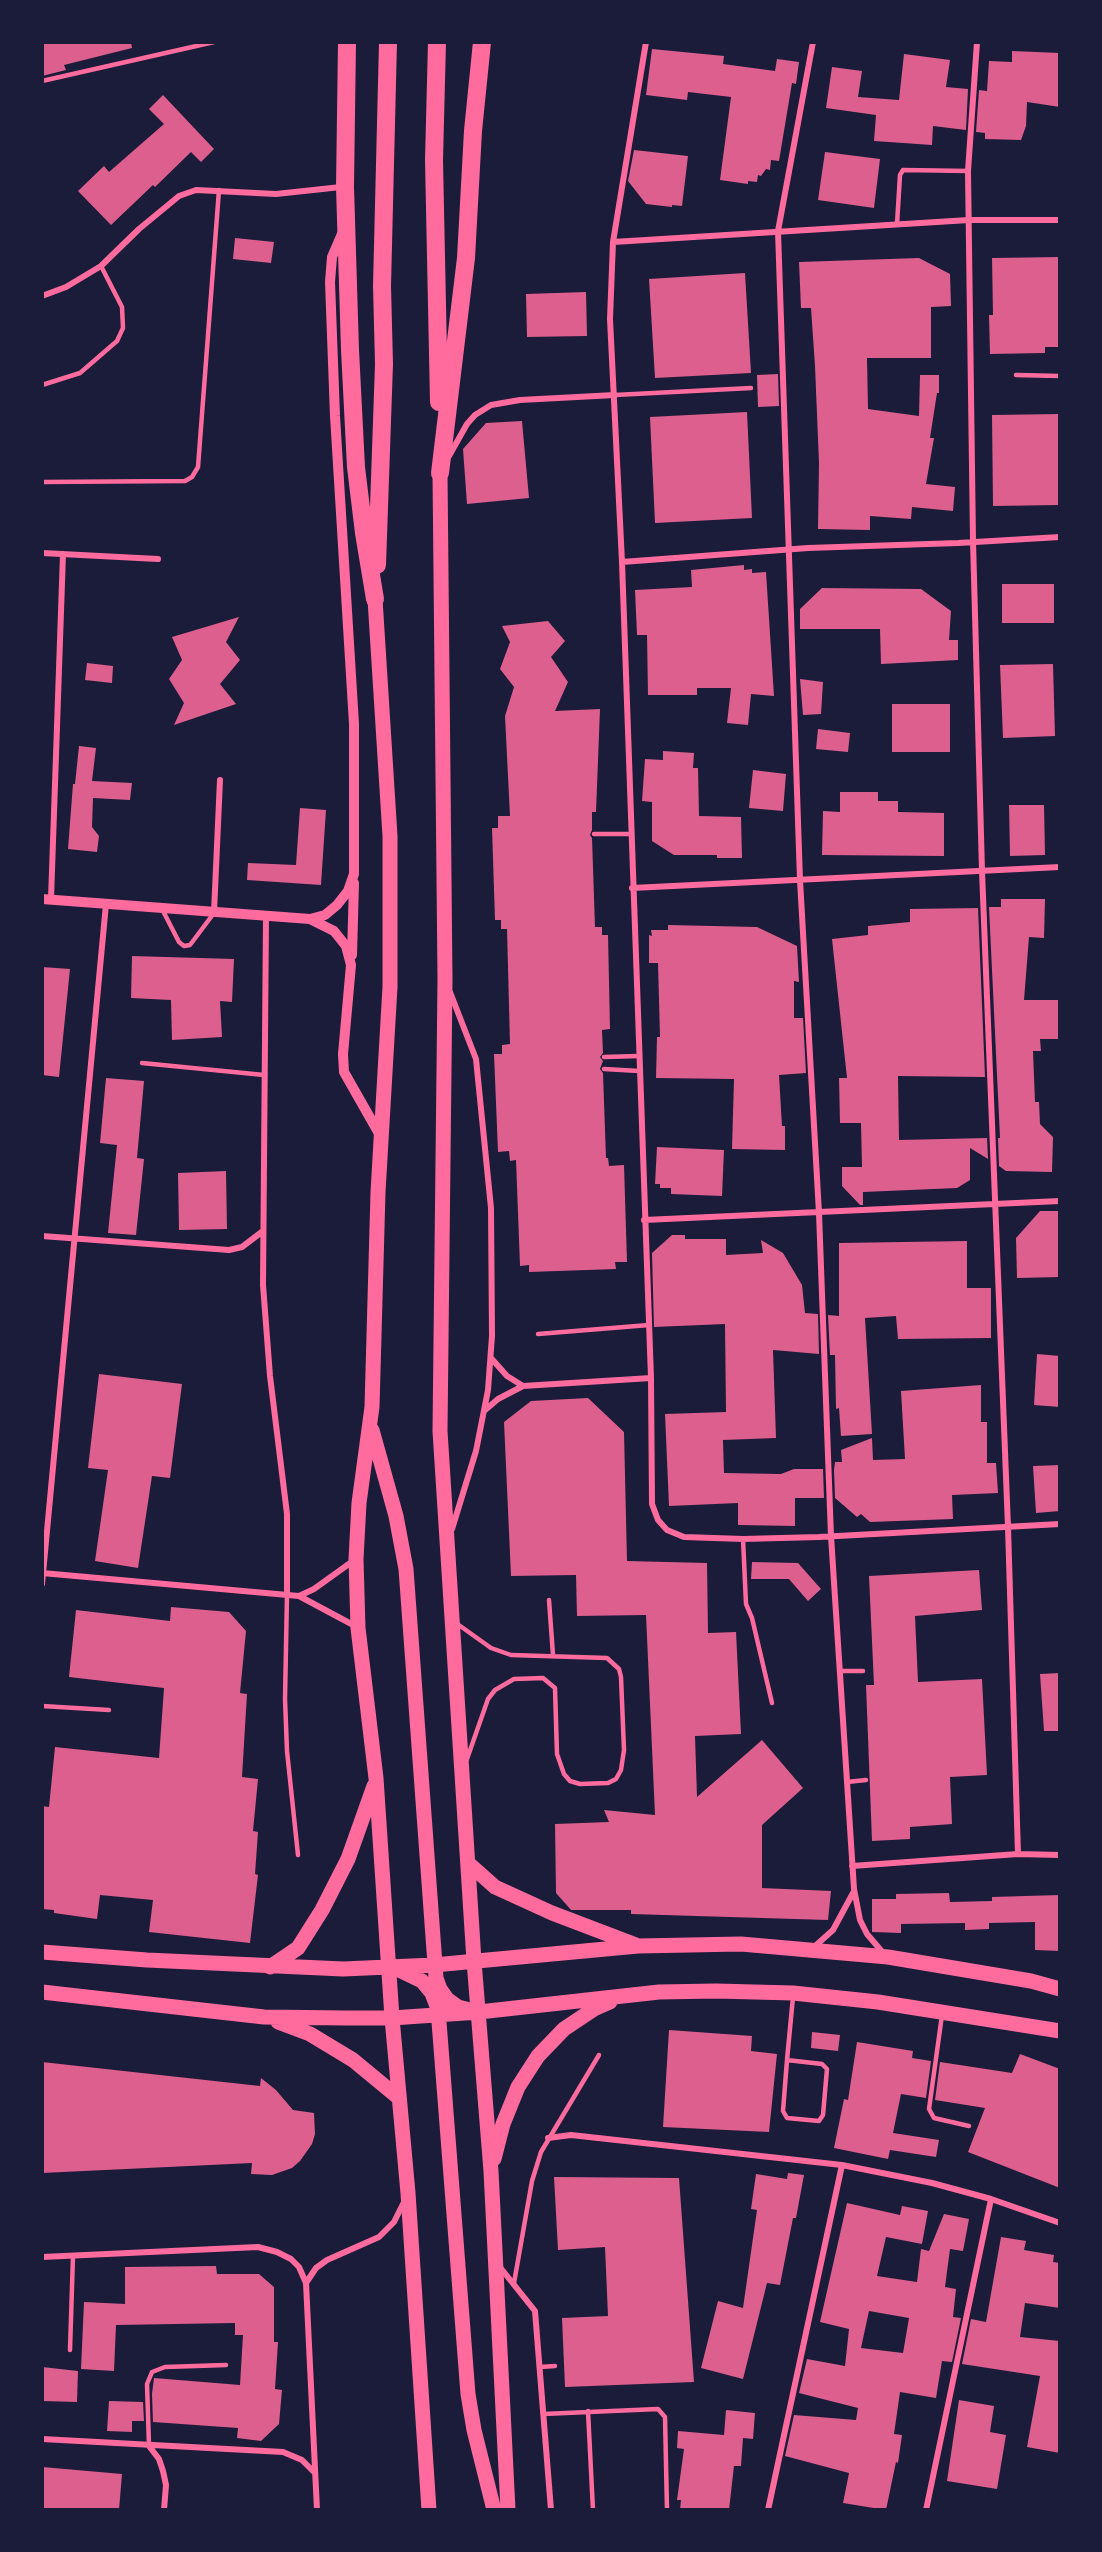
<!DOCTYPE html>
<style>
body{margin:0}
#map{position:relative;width:1102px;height:2552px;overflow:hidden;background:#1b1b3a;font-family:"Roboto Condensed",sans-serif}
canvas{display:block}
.frame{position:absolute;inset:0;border:44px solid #1b1b3a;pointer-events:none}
</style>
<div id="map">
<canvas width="1102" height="2552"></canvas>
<div class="frame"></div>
</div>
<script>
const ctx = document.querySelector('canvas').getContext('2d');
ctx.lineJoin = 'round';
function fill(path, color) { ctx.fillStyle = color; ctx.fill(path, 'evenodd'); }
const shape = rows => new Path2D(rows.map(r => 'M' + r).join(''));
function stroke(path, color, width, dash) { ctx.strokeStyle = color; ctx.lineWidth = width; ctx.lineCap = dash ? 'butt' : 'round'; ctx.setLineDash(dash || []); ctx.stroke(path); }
fill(shape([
 [42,42,131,42,132,48,64,65,66,70,42,76],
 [652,49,724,56,723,64,775,71,777,59,799,62,796,84,792,83,779,161,771,160,770,170,766,169,761,176,758,175,757,182,748,181,748,184,720,180,731,97,688,92,687,100,646,95],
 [1012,51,1060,53,1060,107,1027,102,1026,126,1021,140,985,139,985,133,976,132,979,90,987,91,989,61,1012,62],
 [904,54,950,60,946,87,968,89,966,130,933,126,932,145,874,141,876,115,826,108,832,67,862,71,858,97,899,100],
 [163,95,214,149,201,162,191,152,155,187,153,185,111,225,78,191,104,166,109,172,164,124,149,109],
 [634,150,688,156,682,206,672,205,672,207,646,204,628,181],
 [825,152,880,159,874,208,818,200],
 [235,238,274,242,271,263,233,259],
 [1060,257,1060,347,1045,347,1045,353,990,354,989,315,993,315,992,258],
 [919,258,950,274,951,306,931,307,931,358,867,358,868,409,919,416,920,375,939,375,939,393,937,393,930,438,934,438,926,484,955,487,953,511,912,507,911,519,870,516,870,530,818,529,819,463,815,366,811,308,801,308,799,262],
 [745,273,751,373,655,378,649,279],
 [586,292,587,336,527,337,526,294],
 [778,374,779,406,758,407,757,375],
 [747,412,752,518,655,523,650,417],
 [1060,414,1060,505,993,506,992,415],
 [522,421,529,498,467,504,463,449,486,423],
 [744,565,744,570,752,569,752,573,766,572,774,696,751,694,748,725,727,723,731,688,697,688,697,695,648,695,647,635,637,635,635,590,692,587,691,570],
 [1002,584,1054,584,1054,623,1002,623],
 [822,588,921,589,951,611,949,640,958,640,958,660,881,664,880,629,800,629,800,609],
 [239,617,226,642,240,660,220,684,236,704,174,725,184,703,169,679,182,660,172,637],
 [548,621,565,641,551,657,568,682,555,711,600,709,596,812,592,812,592,830,590,835,592,838,595,927,602,927,602,935,608,935,610,1029,602,1030,603,1053,600,1057,603,1061,600,1069,603,1073,606,1158,608,1158,609,1166,624,1165,627,1262,615,1262,616,1269,529,1272,529,1265,520,1266,516,1160,510,1161,509,1151,498,1152,494,1054,502,1054,502,1045,510,1044,507,929,501,929,501,920,495,920,492,828,498,828,498,816,510,816,505,716,514,687,500,669,510,642,502,626],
 [87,663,113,666,112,683,85,680],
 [1053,664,1055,736,1003,738,1000,665],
 [800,679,823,682,821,714,803,715],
 [892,704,950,704,950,752,892,752],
 [818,729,850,733,848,752,816,749],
 [79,746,96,748,92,781,132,783,130,800,93,798,92,827,99,836,97,852,68,849,73,784,75,784],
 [663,751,694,753,693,768,698,768,699,816,741,817,742,858,717,858,717,855,674,855,652,841,652,802,642,801,645,759,663,760],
 [753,770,786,774,783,811,749,808],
 [840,792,878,792,878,801,898,801,898,812,944,813,944,856,822,855,823,811,840,812],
 [1009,805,1044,805,1045,855,1010,856],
 [300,808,326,810,321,885,247,880,248,863,296,865],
 [1001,899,1045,899,1044,938,1029,937,1024,1000,1060,1000,1060,1039,1040,1039,1041,1051,1033,1051,1035,1102,1039,1102,1040,1124,1053,1137,1052,1172,1006,1171,999,1166,998,1138,1000,1138,989,907,1001,907],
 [978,908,985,1077,898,1076,899,1140,987,1138,988,1159,970,1148,970,1180,957,1188,863,1192,863,1205,860,1205,842,1186,842,1167,862,1167,861,1123,840,1123,839,1078,847,1078,832,939,868,935,868,926,910,922,910,909],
 [668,925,757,927,797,946,799,982,794,981,794,1018,803,1018,806,1073,779,1075,782,1126,785,1126,785,1150,732,1149,734,1079,656,1078,657,1037,660,1037,658,963,649,963,649,935,652,936,651,930,668,930],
 [132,956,234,959,232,1002,220,1001,222,1037,172,1040,171,1000,131,998],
 [42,967,70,969,59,1077,42,1075],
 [106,1078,144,1081,137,1158,144,1159,136,1235,108,1233,117,1145,100,1143],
 [657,1147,724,1150,722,1196,671,1194,671,1188,660,1188,660,1184,655,1184],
 [226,1171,227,1229,179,1230,178,1173],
 [1040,1211,1059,1211,1060,1277,1017,1278,1016,1238],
 [672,1235,685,1235,685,1239,726,1239,726,1255,763,1253,761,1240,783,1253,802,1285,805,1313,818,1314,819,1354,773,1350,776,1438,723,1440,724,1473,781,1474,794,1469,823,1469,824,1498,795,1498,795,1526,738,1525,738,1503,669,1506,665,1414,726,1412,725,1324,654,1327,652,1253],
 [967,1241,967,1288,991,1288,991,1338,898,1339,896,1316,865,1318,872,1434,841,1436,839,1408,836,1409,835,1355,830,1355,828,1315,839,1316,839,1243],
 [1037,1354,1060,1356,1060,1407,1034,1405],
 [99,1374,182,1384,170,1478,152,1476,138,1568,95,1561,108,1470,88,1468],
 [981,1385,981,1422,987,1422,987,1463,996,1463,998,1493,952,1495,953,1519,870,1522,861,1514,857,1517,835,1498,834,1470,835,1462,842,1462,841,1450,872,1438,873,1460,905,1459,901,1391],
 [588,1398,624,1432,627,1561,707,1563,708,1633,736,1632,741,1734,695,1736,697,1797,762,1740,803,1788,762,1825,762,1888,831,1891,828,1920,631,1914,631,1910,571,1910,556,1893,555,1824,609,1822,604,1810,655,1815,646,1615,577,1616,576,1575,511,1576,504,1422,531,1401],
 [1060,1465,1060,1511,1036,1513,1033,1466],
 [752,1562,798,1563,821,1589,808,1601,789,1579,751,1579],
 [979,1570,982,1610,915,1616,918,1682,982,1679,987,1775,950,1777,952,1824,910,1827,910,1839,872,1841,866,1685,874,1685,869,1576],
 [171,1607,229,1612,246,1631,240,1693,247,1694,242,1777,258,1779,253,1831,258,1832,255,1874,258,1875,250,1943,149,1932,153,1900,100,1895,97,1919,54,1913,54,1910,42,1909,42,1806,49,1807,55,1747,159,1758,164,1688,69,1677,76,1610,170,1621],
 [1060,1673,1060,1731,1044,1731,1040,1674],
 [949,1893,950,1902,992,1901,992,1897,1060,1895,1060,1951,1035,1950,1035,1922,989,1923,989,1929,965,1930,965,1923,901,1924,901,1933,872,1932,872,1899,896,1899,896,1894],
 [669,2030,752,2036,751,2051,777,2054,769,2132,663,2127],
 [812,2032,840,2035,838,2051,811,2048],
 [857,2042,913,2051,912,2058,931,2061,926,2098,901,2094,893,2133,939,2140,936,2157,890,2150,888,2159,834,2148,844,2099,848,2100],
 [1020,2054,1060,2069,1060,2188,968,2152,985,2108,935,2100,940,2062,1012,2073],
 [42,2062,260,2086,261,2078,276,2090,293,2110,314,2113,315,2134,312,2144,300,2161,292,2168,272,2175,251,2174,252,2163,42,2173],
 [788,2173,804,2175,796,2218,793,2218,780,2285,767,2283,743,2379,701,2368,718,2301,743,2308,757,2210,751,2209,756,2174,787,2179],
 [554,2177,679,2178,694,2382,565,2387,562,2318,608,2316,605,2247,558,2250],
 [847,2203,900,2215,902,2206,928,2211,922,2244,886,2237,877,2276,917,2282,921,2249,929,2251,944,2214,969,2219,963,2251,950,2249,945,2287,956,2289,953,2317,961,2318,952,2362,942,2361,936,2398,900,2392,894,2434,902,2435,898,2463,896,2462,886,2510,843,2503,849,2473,785,2456,794,2415,856,2420,858,2408,799,2393,807,2359,845,2366,849,2329,820,2322],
 [869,2311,909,2318,903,2353,861,2348],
 [1001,2237,1026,2241,1024,2250,1054,2255,1053,2262,1060,2263,1060,2308,1025,2303,1020,2337,1060,2341,1060,2453,1027,2447,1040,2376,962,2364,971,2319,986,2322],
 [216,2266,217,2274,259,2274,274,2287,274,2342,278,2342,275,2389,282,2390,279,2424,261,2441,237,2438,238,2428,153,2422,152,2394,154,2378,240,2385,243,2335,235,2335,235,2323,116,2325,114,2371,81,2369,84,2302,125,2304,125,2267],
 [42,2367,78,2371,77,2402,42,2401],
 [959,2400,994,2406,990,2432,1006,2435,997,2489,947,2481],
 [109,2401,143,2402,144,2421,132,2421,132,2432,107,2431],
 [726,2410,755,2413,753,2439,743,2438,741,2466,734,2466,729,2510,680,2510,681,2500,677,2500,684,2449,677,2448,678,2431,724,2435],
 [42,2467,122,2474,119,2510,42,2510]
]), '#dd5f8e');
stroke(shape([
 [42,81,214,42],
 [897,224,900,175,903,170,968,171],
 [1016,375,1060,376],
 [42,385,80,373,117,341,123,328,122,307,101,266],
 [615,395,751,388],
 [42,482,185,481,192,477,198,467,219,190],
 [594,834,631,834],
 [162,909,179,942,184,946,190,945,214,913],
 [604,1057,639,1056],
 [142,1063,264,1075],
 [604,1069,639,1071],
 [538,1334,649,1325],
 [743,1539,746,1604,752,1618,772,1703],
 [287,1595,285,1699,287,1751,298,1855],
 [549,1600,553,1655],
 [456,1623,491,1648,511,1655,607,1658,619,1669,621,1677,624,1750,621,1770,616,1779,608,1783,580,1784,570,1781,564,1774,557,1754,555,1688,543,1678,514,1679,495,1690,488,1699,467,1759],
 [840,1671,863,1671],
 [42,1706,109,1710],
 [847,1782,866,1780],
 [942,2015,929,2109,934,2118,969,2126],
 [787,2060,822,2064,827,2069,823,2115,819,2121,787,2118,783,2111,787,2060,793,1997],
 [514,2283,532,2181,541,2152,599,2055],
 [70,2350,73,2256],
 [540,2367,555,2366],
 [588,2411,593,2510],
 [543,2414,658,2409,665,2417,667,2510],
 [149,2446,147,2384,152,2372,165,2367,226,2365]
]), '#ff6b9d', 4.5);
stroke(shape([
 [646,42,613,242,610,319,622,562,651,1378,652,1504,658,1520,667,1530,684,1537,743,1539,819,1537,1060,1524],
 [813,42,778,231,800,880,819,1213,831,1536,854,1889,860,1920,867,1934,884,1954],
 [977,42,968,171,973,541,982,871,1008,1527,1018,1854],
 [613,242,969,220,1060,220],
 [42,296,66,287,101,266,139,229,179,196,196,190,276,194,341,187],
 [449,456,467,424,475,415,491,405,520,400,615,395],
 [42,553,158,559],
 [622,562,808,548,958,543,1060,537],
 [632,888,1060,867],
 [51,899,63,554],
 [214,912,220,780],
 [266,916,263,1285,270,1376,287,1514,287,1595],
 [450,992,476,1059,491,1208,492,1336,488,1390,476,1451,452,1529],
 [644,1220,1060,1201],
 [42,1236,229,1250,242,1247,263,1231],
 [491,1358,507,1376,523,1386],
 [484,1411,498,1399,523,1386,651,1378],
 [42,1573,299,1596,357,1627],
 [42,1584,106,904],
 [299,1596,314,1589,353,1561],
 [852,1866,1018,1854,1060,1855],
 [814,1947,833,1930,853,1893],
 [548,2138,571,2135,842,2165,932,2183,991,2199,1060,2223],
 [42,2257,258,2247,277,2252,291,2259,299,2267,306,2283,317,2510],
 [499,2266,535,2311,551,2510],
 [306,2283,316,2268,327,2260,379,2237,394,2222,404,2202],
 [42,2439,283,2452,302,2460,315,2473],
 [149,2446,159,2459,163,2471,166,2485,164,2510],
 [768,2510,842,2165],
 [926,2510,991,2199]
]), '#ff6b9d', 6);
stroke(shape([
 [42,899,310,919,334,931,346,946,351,965,343,1054,344,1072,381,1137],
 [310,919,325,915,337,905,348,891,354,874,354,724,335,416,330,282,332,257,345,227],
 [352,955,354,883]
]), '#ff6b9d', 10);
stroke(shape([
 [440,473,445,979,440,1431,474,1961,491,2171,508,2510],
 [375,599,390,836,390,987,378,1192,372,1407,359,1503,356,1559,358,1628,376,1778,392,2018,408,2193,429,2510],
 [372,1430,396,1516,406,1569,436,1978,440,1989,447,1999,458,2007,470,2010],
 [468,1863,495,1887,552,1913,636,1945],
 [42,1952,147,1960,343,1969,434,1965,638,1946,741,1944,888,1957,1031,1981,1060,1989],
 [270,1967,298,1948,322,1910,348,1859,374,1786],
 [395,1968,422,1981,432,1993,438,2009,468,2394,474,2430,494,2510],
 [42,1992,264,2017,345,2018,392,2018,479,2012,659,1992,716,1991,793,1993,878,2002,1060,2031],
 [278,2022,310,2034,353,2060,399,2098],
 [494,2159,503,2124,518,2087,538,2056,564,2029,594,2009,610,2002]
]), '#ff6b9d', 15);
stroke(shape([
 [347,42,345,187,350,350,356,467,364,533,375,599],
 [437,42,434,160,439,402],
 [440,473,466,258,473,131,482,42],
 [377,565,384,364,382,286,388,42]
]), '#ff6b9d', 18);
</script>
